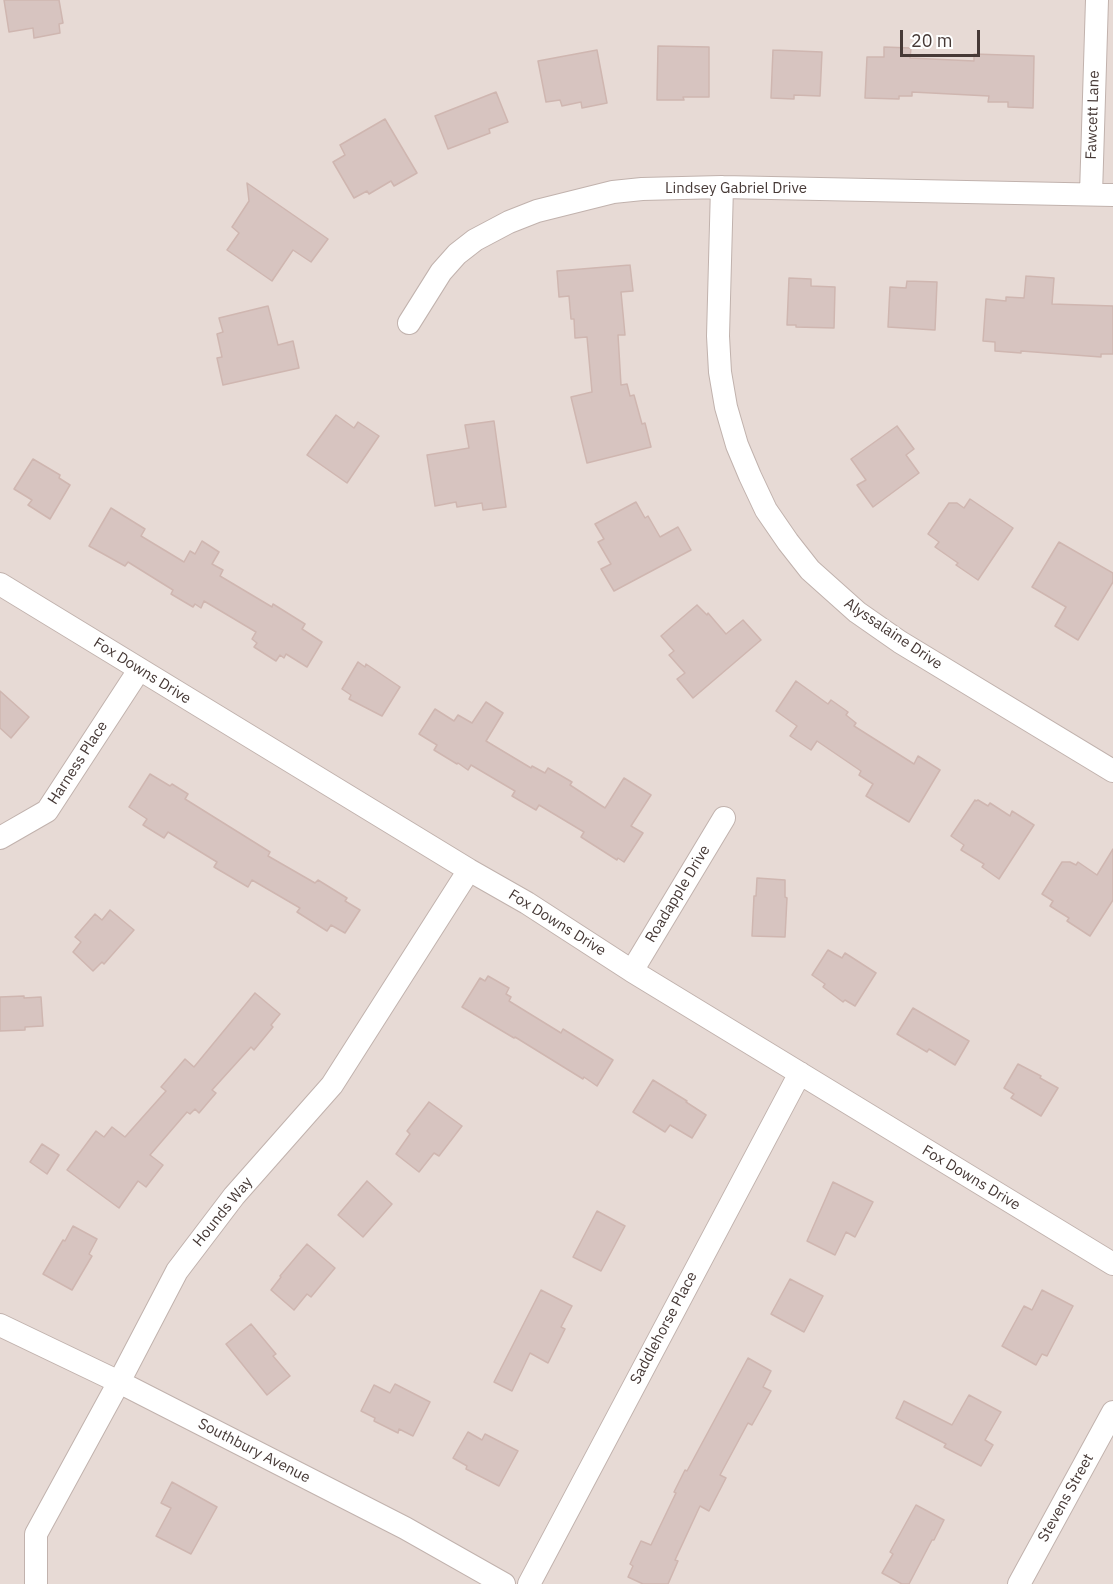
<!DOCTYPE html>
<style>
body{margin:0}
#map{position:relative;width:1113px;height:1584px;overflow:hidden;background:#f3ebe7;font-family:"IBM Plex Sans",sans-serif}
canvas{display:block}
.scale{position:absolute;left:900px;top:30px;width:80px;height:27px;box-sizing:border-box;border:3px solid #463936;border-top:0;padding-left:8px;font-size:18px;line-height:21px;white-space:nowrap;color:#463936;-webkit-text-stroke:4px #fff;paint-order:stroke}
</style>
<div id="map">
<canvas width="1113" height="1584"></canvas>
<div class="scale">20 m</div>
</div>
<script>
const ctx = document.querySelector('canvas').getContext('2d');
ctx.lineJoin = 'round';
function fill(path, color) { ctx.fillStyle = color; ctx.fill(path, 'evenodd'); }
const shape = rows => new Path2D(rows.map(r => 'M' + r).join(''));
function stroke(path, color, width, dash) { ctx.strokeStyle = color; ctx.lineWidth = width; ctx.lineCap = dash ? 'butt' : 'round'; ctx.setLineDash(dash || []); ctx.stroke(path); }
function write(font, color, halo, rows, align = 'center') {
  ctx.font = font + ' "IBM Plex Sans",sans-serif'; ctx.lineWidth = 4.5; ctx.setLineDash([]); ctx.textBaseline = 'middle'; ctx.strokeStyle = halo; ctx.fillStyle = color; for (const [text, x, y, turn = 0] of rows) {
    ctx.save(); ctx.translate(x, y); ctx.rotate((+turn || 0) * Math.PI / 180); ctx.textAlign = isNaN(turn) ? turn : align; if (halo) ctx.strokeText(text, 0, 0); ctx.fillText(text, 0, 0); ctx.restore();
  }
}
fill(shape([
 [0,0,1113,0,1113,1584,0,1584]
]), '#e7dad5');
const building = shape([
 [4,0,59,0,63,23,59,24,60,33,34,38,33,28,9,32,4,0],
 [658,46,709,47,709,97,683,97,684,100,657,100,658,46],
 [884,47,911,48,910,58,974,61,974,54,1034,56,1033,108,1008,107,1008,102,988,102,989,96,912,92,912,96,899,96,899,99,865,98,867,57,884,57,884,47],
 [597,50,607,103,582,108,581,102,562,106,560,100,546,102,538,61,597,50],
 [773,50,822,52,820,96,794,95,794,99,771,98,773,50],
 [496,92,508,122,489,129,490,133,448,149,435,116,496,92],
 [385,119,417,173,394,186,391,181,369,194,367,191,354,198,333,162,345,155,340,145,385,119],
 [247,183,328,239,311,262,293,250,272,281,227,250,239,233,232,227,249,201,247,183],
 [630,265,633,291,621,292,625,335,618,335,621,385,627,384,630,396,634,395,642,424,645,423,651,447,587,463,571,397,592,392,587,337,575,338,574,319,571,319,569,296,559,297,557,271,630,265],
 [1026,276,1054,278,1052,304,1113,306,1113,354,1101,354,1101,357,1021,351,1021,353,995,351,995,342,983,341,986,299,1006,301,1006,297,1024,298,1026,276],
 [789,278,811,279,811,286,835,287,834,328,796,327,796,325,787,325,789,278],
 [907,281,937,282,935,330,888,327,890,287,906,288,907,281],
 [268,306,278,345,293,341,299,368,223,385,217,358,222,357,217,334,223,332,219,318,268,306],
 [336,415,354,428,358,422,379,436,347,483,307,455,336,415],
 [494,421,506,507,483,510,482,503,457,507,456,502,435,506,427,455,469,448,465,425,494,421],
 [897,426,914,449,906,455,919,473,873,507,857,485,866,480,851,459,897,426],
 [33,459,60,475,59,478,70,485,50,519,28,505,32,500,14,489,33,459],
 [970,499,1013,528,978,580,956,565,958,563,935,547,939,542,928,534,949,503,957,503,964,508,970,499],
 [636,502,645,518,648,516,660,537,678,527,691,550,614,591,601,569,611,564,598,542,604,539,595,524,636,502],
 [111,508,145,529,141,536,184,562,190,551,195,554,202,541,219,552,212,564,223,570,220,576,272,607,273,604,305,624,302,629,322,642,307,667,286,654,284,658,280,655,276,661,254,647,257,643,252,639,256,632,204,601,201,608,195,604,193,607,171,594,173,590,128,562,125,566,89,546,111,508],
 [1059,542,1113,573,1113,582,1078,640,1055,626,1066,607,1032,587,1059,542],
 [697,605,707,615,708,613,726,634,743,620,761,640,693,698,677,679,685,673,669,655,674,651,661,636,697,605],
 [358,662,365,667,366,664,400,687,382,716,349,699,351,695,342,689,358,662],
 [796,681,828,704,831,700,848,712,846,715,856,723,854,726,914,764,918,756,940,770,909,822,866,796,873,784,859,775,861,771,817,741,811,750,790,736,797,726,776,711,796,681],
 [0,691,29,717,11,738,0,728,0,691],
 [486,702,503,713,486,741,531,768,532,766,545,773,548,768,572,782,570,785,605,808,624,778,651,795,631,826,643,833,624,862,618,858,617,860,581,837,584,832,539,805,536,810,512,796,515,791,471,765,468,770,458,763,457,764,434,750,437,745,419,734,435,709,454,721,458,715,472,723,486,702],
 [150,774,170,786,172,784,188,794,185,799,270,852,268,856,315,883,318,880,347,898,345,901,360,910,345,933,331,925,327,931,297,912,300,908,252,880,248,887,214,867,217,862,168,832,164,838,143,825,147,819,129,807,150,774],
 [975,800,976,801,978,800,988,806,990,803,1010,816,1012,811,1034,825,999,879,982,867,984,864,961,850,964,845,951,836,975,800],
 [1113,849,1113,900,1090,936,1067,921,1069,918,1050,906,1053,901,1042,894,1062,862,1070,862,1076,865,1078,862,1097,875,1113,849],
 [757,878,785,880,785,897,787,898,785,937,752,936,754,896,756,896,757,878],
 [110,910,134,930,104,964,102,962,93,971,73,952,81,942,75,937,95,914,102,920,110,910],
 [828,950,842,958,845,953,876,973,855,1006,845,1000,843,1002,823,987,825,984,812,975,828,950],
 [488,976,509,988,506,994,511,997,509,1001,561,1033,563,1029,613,1060,597,1086,584,1077,583,1079,515,1037,514,1038,462,1007,480,978,485,981,488,976],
 [255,993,280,1014,271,1025,273,1027,254,1050,251,1047,212,1090,216,1093,199,1113,195,1109,190,1114,187,1112,150,1155,163,1165,146,1187,138,1181,119,1208,67,1170,96,1131,104,1137,112,1127,125,1137,166,1091,161,1087,185,1059,194,1067,255,993],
 [24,996,24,998,41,997,43,1026,25,1027,25,1030,0,1031,0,997,24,996],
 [913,1008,969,1041,955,1065,929,1049,927,1052,897,1034,913,1008],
 [1018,1064,1041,1076,1040,1078,1058,1088,1041,1116,1011,1098,1014,1094,1004,1088,1018,1064],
 [653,1080,687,1101,686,1102,706,1115,692,1138,670,1125,665,1132,633,1112,653,1080],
 [429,1102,462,1126,439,1156,434,1153,419,1172,396,1154,410,1134,407,1131,429,1102],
 [42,1144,59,1155,47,1174,30,1162,42,1144],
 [367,1181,392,1204,363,1237,338,1215,367,1181],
 [833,1182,873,1202,855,1237,846,1232,835,1255,807,1241,833,1182],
 [597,1211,625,1226,601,1271,573,1257,597,1211],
 [73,1226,97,1239,89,1254,92,1256,72,1290,43,1274,63,1240,65,1241,73,1226],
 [307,1244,335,1268,311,1297,307,1294,294,1310,271,1290,281,1277,280,1276,307,1244],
 [790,1279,823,1296,804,1332,771,1314,790,1279],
 [541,1290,572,1306,561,1327,565,1329,548,1363,530,1353,512,1391,494,1382,541,1290],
 [1042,1290,1073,1306,1047,1356,1042,1354,1036,1365,1002,1346,1024,1306,1032,1310,1042,1290],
 [251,1324,276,1354,273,1356,290,1376,267,1395,226,1344,251,1324],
 [748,1358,771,1371,763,1387,771,1391,752,1425,748,1423,720,1475,726,1478,709,1511,700,1506,675,1560,678,1561,668,1584,643,1584,628,1577,633,1566,630,1564,641,1541,651,1545,676,1493,674,1492,685,1470,687,1471,748,1358],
 [395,1384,430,1402,413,1436,399,1429,398,1433,374,1421,375,1418,361,1411,374,1385,390,1393,395,1384],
 [969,1395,1001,1412,985,1440,993,1445,981,1466,944,1447,946,1444,896,1418,904,1401,952,1425,969,1395],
 [468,1432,482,1440,485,1434,518,1451,499,1486,466,1469,467,1466,453,1458,468,1432],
 [172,1482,217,1507,191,1554,156,1536,171,1508,161,1503,172,1482],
 [916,1505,944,1520,934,1540,932,1540,909,1584,902,1584,882,1573,893,1554,890,1552,916,1505]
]);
fill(building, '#d7c4c0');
stroke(building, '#cfb6b0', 1.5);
const minor = shape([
 [722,187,718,336,720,372,726,407,737,445,750,476,766,510,788,542,810,570,857,612,900,642,1113,771],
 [1091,194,1097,0],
 [409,323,441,272,457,254,475,240,509,222,537,211,613,192,642,189,722,187,1113,195],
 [0,584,469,870,527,903,632,971,1113,1264],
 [0,838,47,811,139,670],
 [632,971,724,818],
 [0,1325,119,1382,405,1528,504,1584],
 [36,1584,36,1534,119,1382,177,1271,234,1196,332,1085,469,870],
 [529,1584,800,1073],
 [1019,1584,1113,1412]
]);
stroke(minor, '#c1b2ad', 24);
stroke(minor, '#fff', 22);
write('15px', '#463936', '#fff', [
 ["Fawcett Lane",1093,115,-88],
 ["Lindsey Gabriel Drive",736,189],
 ["Alyssalaine Drive",893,634,34],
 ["Fox Downs Drive",142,671,32],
 ["Harness Place",78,763,-57],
 ["Roadapple Drive",678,894,-59],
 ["Fox Downs Drive",557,923,32],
 ["Fox Downs Drive",971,1178,31],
 ["Hounds Way",223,1212,-51],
 ["Saddlehorse Place",664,1328,-62],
 ["Southbury Avenue",254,1451,27],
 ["Stevens Street",1066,1498,-61]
]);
</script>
